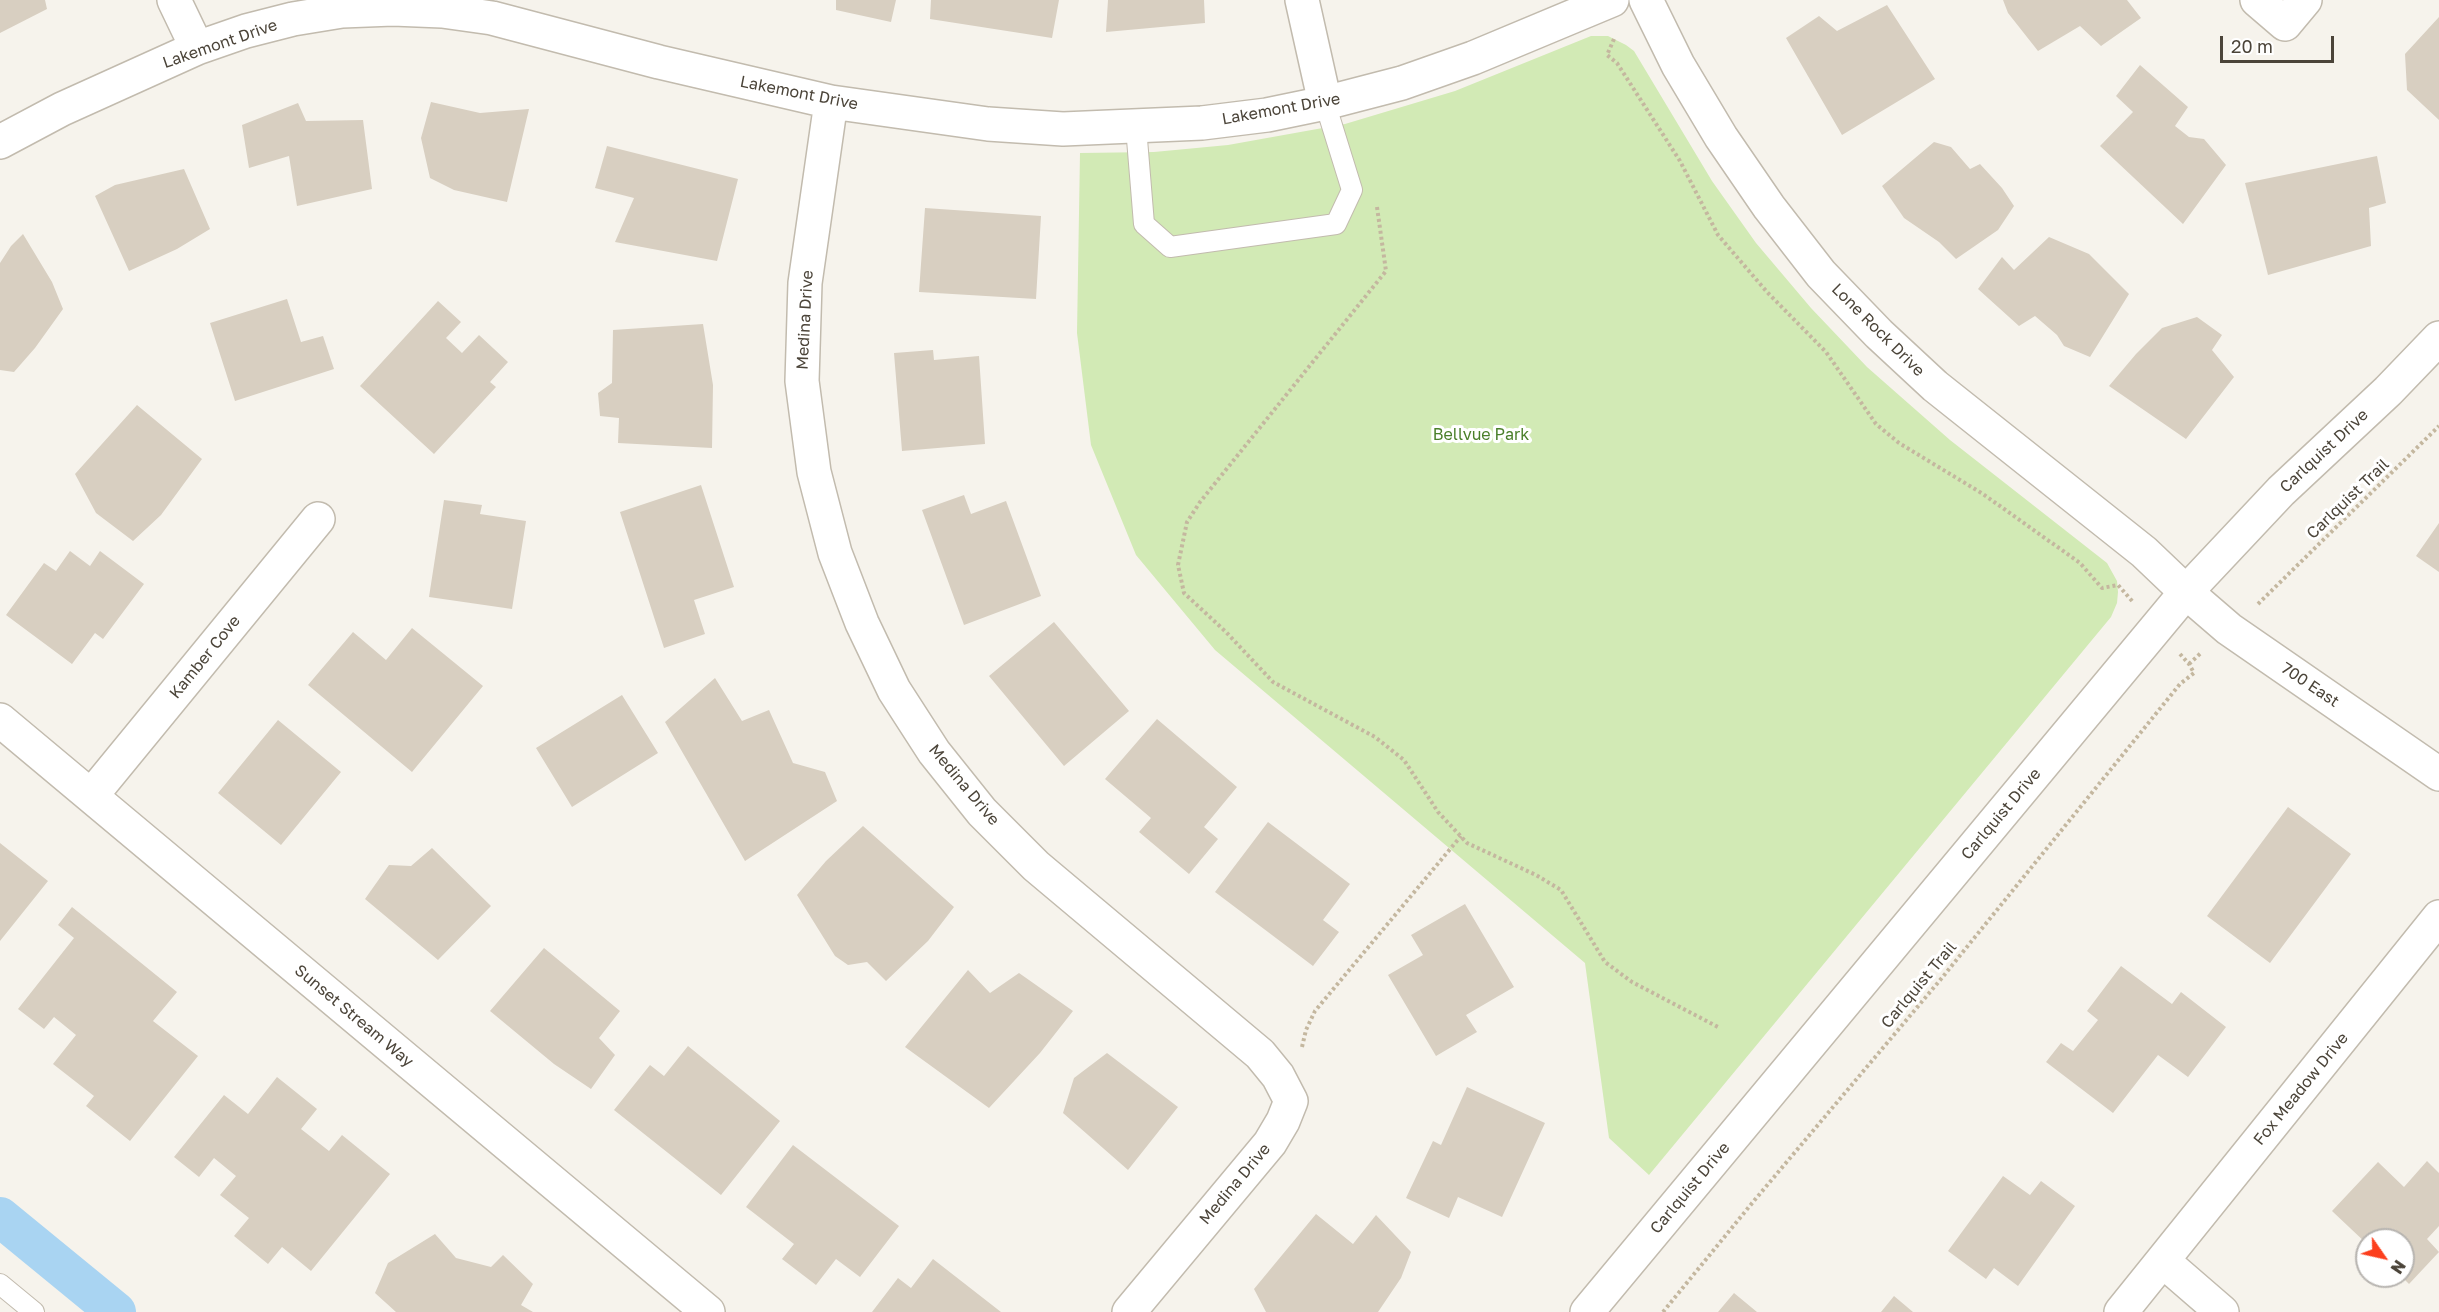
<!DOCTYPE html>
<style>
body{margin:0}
#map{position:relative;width:2439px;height:1312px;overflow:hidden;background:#f6f3ec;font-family:"Golos Text",sans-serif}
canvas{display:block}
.north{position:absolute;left:2355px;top:1228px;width:60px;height:60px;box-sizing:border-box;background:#fff;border:2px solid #b7b4b0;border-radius:50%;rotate:124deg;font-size:16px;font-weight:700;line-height:24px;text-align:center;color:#4b4439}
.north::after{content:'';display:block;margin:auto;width:21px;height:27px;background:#fc3f1d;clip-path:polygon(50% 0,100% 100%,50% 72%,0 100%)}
.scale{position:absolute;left:2220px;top:36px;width:114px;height:27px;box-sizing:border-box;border:3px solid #4b4439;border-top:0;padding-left:8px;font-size:18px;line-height:21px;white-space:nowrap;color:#4b4439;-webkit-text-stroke:4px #fff;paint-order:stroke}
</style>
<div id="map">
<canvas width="2439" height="1312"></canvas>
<div class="north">N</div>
<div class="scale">20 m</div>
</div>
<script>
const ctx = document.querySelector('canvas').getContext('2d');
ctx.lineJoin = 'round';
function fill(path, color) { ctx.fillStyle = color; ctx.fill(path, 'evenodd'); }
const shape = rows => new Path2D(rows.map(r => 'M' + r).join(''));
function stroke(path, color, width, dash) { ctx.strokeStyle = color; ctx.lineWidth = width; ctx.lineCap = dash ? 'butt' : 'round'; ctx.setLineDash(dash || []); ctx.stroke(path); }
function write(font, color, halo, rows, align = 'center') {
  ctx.font = font + ' "Golos Text",sans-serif'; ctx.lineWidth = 6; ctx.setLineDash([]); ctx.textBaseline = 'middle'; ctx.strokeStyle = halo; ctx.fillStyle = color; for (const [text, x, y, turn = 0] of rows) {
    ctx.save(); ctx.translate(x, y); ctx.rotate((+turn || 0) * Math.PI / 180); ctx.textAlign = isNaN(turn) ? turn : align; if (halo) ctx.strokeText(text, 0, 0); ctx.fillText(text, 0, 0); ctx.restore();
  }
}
fill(shape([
 [1591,36,1608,36,1626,45,1634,51,1712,181,1756,243,1811,308,1867,367,1950,440,2107,563,2117,581,2118,592,2117,603,2111,617,1649,1175,1609,1138,1585,963,1215,650,1136,555,1091,445,1077,333,1080,153,1154,152,1228,145,1345,124,1455,91]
]), '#d2eab5');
stroke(shape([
 [0,1217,116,1312]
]), '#a9d4f2', 40);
fill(shape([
 [0,0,45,0,47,9,0,33],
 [836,0,896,0,891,22,836,10],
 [931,0,1059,0,1052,38,930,19],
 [1108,0,1204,0,1205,23,1106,32],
 [2003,0,2127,0,2141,18,2101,46,2080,26,2038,51,2008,13],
 [1887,5,1935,79,1842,135,1786,38,1819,16,1837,31],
 [2439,17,2439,120,2407,90,2405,54],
 [2140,65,2188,107,2175,126,2189,137,2204,139,2226,165,2183,224,2100,146,2133,112,2116,96],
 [431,102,480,113,529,109,507,202,454,190,430,178,421,138],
 [298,103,306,121,363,120,372,189,297,206,289,156,249,168,242,125],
 [1934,142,1951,147,1970,169,1980,164,2002,188,2014,206,1998,230,1956,259,1939,242,1904,218,1882,186],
 [607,146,738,179,717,261,615,242,634,198,595,188],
 [2377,156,2386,203,2369,208,2371,246,2268,275,2245,183],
 [184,169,210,229,177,249,129,271,95,196,115,185],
 [925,208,1041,216,1036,299,919,292],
 [23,234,52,282,63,309,35,348,14,372,0,370,0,263,11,246],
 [2049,237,2089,254,2129,294,2090,357,2064,346,2057,335,2035,316,2019,326,1978,289,2002,257,2014,270],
 [287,299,301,342,323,336,334,369,235,401,210,323],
 [438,301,461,322,446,338,462,353,479,335,508,362,490,382,496,387,434,454,360,386],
 [2197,317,2222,335,2212,350,2234,377,2186,439,2109,386,2136,354,2162,328],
 [703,324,713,385,712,448,618,443,619,418,600,416,598,393,612,383,613,330],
 [933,350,934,360,979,356,985,444,902,451,894,353],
 [137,405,202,459,161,515,133,541,96,513,75,474],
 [701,485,734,587,694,600,705,634,664,648,620,512],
 [964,495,971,514,1006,501,1041,596,964,625,922,510],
 [444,500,482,505,480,514,526,521,512,609,429,597],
 [2439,523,2439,572,2416,556],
 [70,551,90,566,100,551,144,584,103,639,95,633,72,664,6,615,44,563,56,571],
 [1054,622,1129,711,1064,766,989,676],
 [412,628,483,686,412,772,308,685,353,632,386,660],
 [715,678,742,721,769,710,793,763,825,772,837,801,745,861,665,722],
 [622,695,658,753,572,807,536,748],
 [1157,719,1237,787,1204,827,1218,839,1189,874,1139,832,1151,818,1105,779],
 [278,720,341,772,281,845,218,793],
 [2288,807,2351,854,2270,963,2207,916],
 [1268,822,1350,884,1323,920,1339,932,1313,966,1215,892],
 [863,826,954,907,928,941,886,981,867,962,848,965,835,956,797,895,826,861],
 [0,843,48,881,0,941],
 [432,848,491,906,438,960,365,899,389,865,411,866],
 [1465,904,1514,987,1466,1015,1477,1032,1436,1056,1388,975,1423,955,1411,935],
 [72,907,177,992,153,1021,198,1056,130,1141,86,1106,94,1096,53,1064,76,1035,54,1017,44,1029,18,1009,74,938,58,925],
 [544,948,620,1011,599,1038,615,1055,591,1089,554,1064,490,1011],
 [2121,966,2172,1004,2181,992,2226,1027,2188,1077,2158,1055,2113,1113,2046,1062,2061,1043,2073,1051,2098,1020,2087,1011],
 [968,970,990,993,1019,973,1073,1011,1040,1053,989,1108,905,1047],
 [688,1046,780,1121,721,1195,614,1110,650,1065,664,1076],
 [1107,1053,1178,1107,1128,1170,1063,1113,1074,1078],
 [277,1077,317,1109,301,1129,329,1151,342,1135,390,1174,311,1271,282,1247,268,1264,234,1236,249,1218,220,1195,236,1176,214,1158,199,1177,174,1157,224,1095,248,1114],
 [1467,1087,1545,1123,1502,1217,1458,1197,1449,1218,1406,1198,1433,1141,1441,1145],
 [793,1145,899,1226,860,1277,836,1259,816,1285,782,1259,794,1244,746,1207],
 [2427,1161,2439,1173,2439,1226,2427,1239,2439,1252,2409,1284,2401,1276,2403,1276,2403,1240,2367,1240,2367,1244,2332,1211,2378,1162,2404,1187],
 [2003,1176,2030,1195,2041,1181,2075,1206,2018,1286,1994,1268,1986,1279,1948,1251],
 [1316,1214,1353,1244,1376,1215,1411,1252,1401,1278,1378,1312,1266,1312,1254,1289],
 [435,1234,456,1258,491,1267,503,1255,533,1284,521,1305,533,1312,396,1312,375,1293,388,1263],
 [933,1259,1001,1312,872,1312,898,1278,911,1288],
 [1734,1293,1757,1312,1718,1312],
 [1894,1296,1913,1312,1881,1312]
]), '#d8cfc1');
const service = shape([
 [1136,127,1144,224,1170,247,1336,224,1352,190,1325,103],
 [0,1284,34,1312]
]);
const minor = shape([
 [174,0,197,48],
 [1302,0,1325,103],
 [1646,0,1678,65,1721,137,1769,207,1821,274,1879,334,1935,386,2144,552,2186,592],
 [2257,0,2285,24,2305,0],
 [831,102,805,283,802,381,814,472,835,553,862,623,894,690,934,752,982,812,1036,866,1260,1054,1278,1076,1291,1101,1283,1121,1270,1143,1129,1312],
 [0,142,62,109,197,48,246,31,293,19,342,11,393,9,442,11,492,18,659,62,831,102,988,124,1063,129,1202,123,1267,115,1325,103,1402,83,1473,58,1612,0],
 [0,720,708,1312],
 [91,796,318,519],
 [2163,1261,2222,1312],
 [2121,1312,2439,917]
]);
const tertiary = shape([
 [2186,592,2229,629,2439,774],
 [1587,1312,2186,592,2281,491,2388,391,2439,338]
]);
stroke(service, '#c2bbae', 22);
stroke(minor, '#c2bbae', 36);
stroke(tertiary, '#c2bbae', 36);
stroke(shape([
 [1614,39,1607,55,1617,63,1680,161,1718,235,1767,292,1826,352,1876,424,1899,443,1983,494,2080,563,2102,588,2118,585,2133,602],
 [1377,207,1386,271,1200,502,1187,522,1178,565,1184,593,1226,632,1273,682,1375,737,1404,760,1438,812,1467,843,1536,875,1561,890,1605,962,1632,982,1718,1027],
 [2258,604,2439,426],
 [2189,664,2202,652],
 [1302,1047,1306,1030,1315,1011,1461,836],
 [1663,1312,1753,1202,1941,979,2180,684,2194,673,2189,664,2180,654]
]), '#c4b79f', 4, [3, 3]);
stroke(service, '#fff', 20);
stroke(minor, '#fff', 33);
stroke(tertiary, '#fff', 33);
write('16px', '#4b4439', '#fff', [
 ["Lakemont Drive",220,44,-19],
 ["Lakemont Drive",799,93,11],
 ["Lakemont Drive",1281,109,-10],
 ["Medina Drive",805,320,-87],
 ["Lone Rock Drive",1878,330,45],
 ["Carlquist Drive",2324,451,-43],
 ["Carlquist Trail",2348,499,-44],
 ["Kamber Cove",205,657,-51],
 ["700 East",2310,685,34],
 ["Medina Drive",964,785,50],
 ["Carlquist Drive",2001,814,-50],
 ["Carlquist Trail",1919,985,-50],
 ["Sunset Stream Way",354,1016,40],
 ["Fox Meadow Drive",2301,1089,-51],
 ["Medina Drive",1235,1184,-50],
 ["Carlquist Drive",1690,1188,-50]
]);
write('16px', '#4a7f2a', '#fff', [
 ["Bellvue Park",1481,435]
]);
</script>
